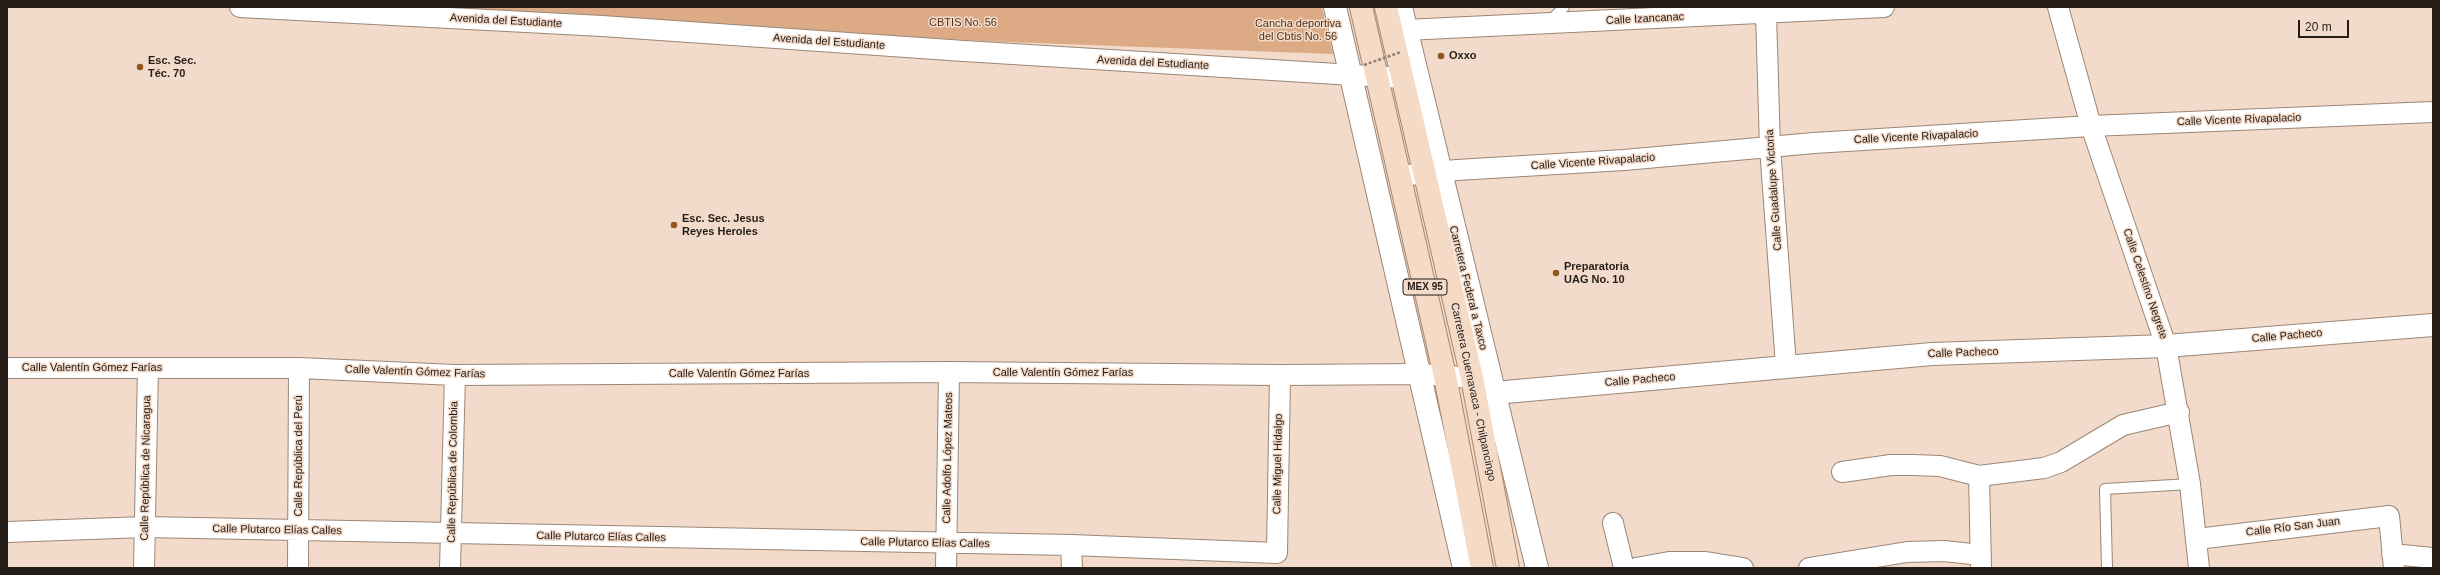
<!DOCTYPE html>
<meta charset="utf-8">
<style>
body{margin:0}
#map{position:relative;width:2440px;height:575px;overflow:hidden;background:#f2dbca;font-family:Arial,sans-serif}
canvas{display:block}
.frame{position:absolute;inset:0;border:8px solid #241c16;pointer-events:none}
.scale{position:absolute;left:2298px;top:20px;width:51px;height:18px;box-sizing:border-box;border:2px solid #241c16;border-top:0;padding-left:5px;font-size:12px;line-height:14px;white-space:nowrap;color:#241c16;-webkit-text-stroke:3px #f2dbca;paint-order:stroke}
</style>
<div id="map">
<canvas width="2440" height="575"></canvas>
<div class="frame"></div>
<div class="scale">20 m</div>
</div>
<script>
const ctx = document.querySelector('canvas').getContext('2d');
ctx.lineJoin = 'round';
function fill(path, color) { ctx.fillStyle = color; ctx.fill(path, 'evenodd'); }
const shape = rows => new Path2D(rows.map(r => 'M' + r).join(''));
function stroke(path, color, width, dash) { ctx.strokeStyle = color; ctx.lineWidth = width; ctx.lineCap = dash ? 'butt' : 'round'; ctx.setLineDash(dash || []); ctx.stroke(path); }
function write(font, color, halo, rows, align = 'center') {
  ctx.font = font + ' Arial,sans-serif'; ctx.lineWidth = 3; ctx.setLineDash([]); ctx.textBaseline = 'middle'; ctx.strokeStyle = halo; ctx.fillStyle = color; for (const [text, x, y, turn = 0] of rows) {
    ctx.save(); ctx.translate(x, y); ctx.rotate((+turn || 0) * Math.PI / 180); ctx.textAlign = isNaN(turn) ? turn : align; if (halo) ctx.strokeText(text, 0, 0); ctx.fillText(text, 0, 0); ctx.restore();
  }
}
fill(shape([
 [372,7,1322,7,1333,54,981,41]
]), '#dcab86');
const lane = shape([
 [1549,22,1564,7],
 [2107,568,2105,489,2190,484]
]);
const street = shape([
 [240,7,602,26,964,51,1418,79],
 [2058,7,2091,126,2166,346,2190,484,2199,568],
 [1766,14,1770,147,1786,366],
 [1405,30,1884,7],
 [1399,176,1457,170,1624,160,1814,143,2091,126,2433,112],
 [7,368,299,368,455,375,949,372,1280,375,1420,374,1472,378],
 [1842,472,1891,465,1913,465,1940,466,1979,476,1981,568],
 [1979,476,2044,468,2061,462,2123,425,2179,412],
 [1613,523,1624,568],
 [7,532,145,527,299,530,1071,545,1277,553,1280,375],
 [2197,539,2389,516,2394,568],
 [1071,545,1072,568],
 [2392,554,2433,558],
 [144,568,148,368],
 [298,568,299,368],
 [450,568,455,375],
 [946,568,949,372],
 [1636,568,1669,562,1706,562,1743,568],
 [1809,568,1907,552,1944,551,1981,555]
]);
const secondary = shape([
 [1335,7,1464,568],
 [1401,7,1537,568],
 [1494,393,1932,354,2166,346,2433,325]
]);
const primary = shape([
 [1361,7,1445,376,1482,568],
 [1386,7,1472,378,1508,568]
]);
stroke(lane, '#9b8777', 12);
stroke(street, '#9b8777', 22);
stroke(secondary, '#9b8777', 24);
stroke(primary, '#a8876e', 24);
stroke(lane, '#fff', 10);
stroke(street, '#fff', 20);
stroke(secondary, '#fff', 22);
stroke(primary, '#f5dac5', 22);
stroke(shape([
 [1364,65,1401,52]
]), '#8f7f73', 2.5, [3, 2]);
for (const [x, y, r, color] of [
 [1441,56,4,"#93551b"],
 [140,67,4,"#93551b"],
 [674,225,4,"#93551b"],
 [1556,273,4,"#93551b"]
]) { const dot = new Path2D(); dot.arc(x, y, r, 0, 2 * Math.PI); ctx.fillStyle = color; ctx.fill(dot); stroke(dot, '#f2dbca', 1.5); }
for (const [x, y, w] of [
 [1425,287,44]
]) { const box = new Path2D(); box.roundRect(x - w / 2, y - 8, w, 16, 3); ctx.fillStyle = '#f2dbca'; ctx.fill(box); stroke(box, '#241c16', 1); }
write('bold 10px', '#241c16', null, [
 ["MEX 95",1425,287]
]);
write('11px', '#241c16', '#f2dbca', [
 ["Calle Izancanac",1645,19,-3],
 ["Avenida del Estudiante",506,21,3],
 ["Avenida del Estudiante",829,42,4],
 ["Avenida del Estudiante",1153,63,3],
 ["Calle Vicente Rivapalacio",2239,120,-2],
 ["Calle Vicente Rivapalacio",1916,137,-3],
 ["Calle Vicente Rivapalacio",1593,162,-4],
 ["Calle Guadalupe Victoria",1774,190,-94],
 ["Calle Celestino Negrete",2145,284,71],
 ["Carretera Federal a Taxco",1468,288,76],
 ["Calle Pacheco",2287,336,-5],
 ["Calle Pacheco",1963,353,-2],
 ["Calle Valentín Gómez Farías",92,368],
 ["Calle Valentín Gómez Farías",415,372,2],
 ["Calle Valentín Gómez Farías",1063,373],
 ["Calle Valentín Gómez Farías",739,374],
 ["Calle Pacheco",1640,380,-5],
 ["Carretera Cuernavaca - Chilpancingo",1473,392,78],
 ["Calle República del Perú",299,456,-90],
 ["Calle Adolfo López Mateos",948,458,-89],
 ["Calle Miguel Hidalgo",1278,464,-89],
 ["Calle República de Nicaragua",146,468,-89],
 ["Calle República de Colombia",453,472,-89],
 ["Calle Río San Juan",2293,527,-7],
 ["Calle Plutarco Elías Calles",277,530,1],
 ["Calle Plutarco Elías Calles",601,537,1],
 ["Calle Plutarco Elías Calles",925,543,1]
]);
write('11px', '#513218', '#f2dbca', [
 ["CBTIS No. 56",963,23],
 ["Cancha deportiva",1298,24],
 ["del Cbtis No. 56",1298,37]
]);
write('bold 11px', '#241c16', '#f2dbca', [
 ["Oxxo",1449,56],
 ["Esc. Sec.",148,61],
 ["Téc. 70",148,74],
 ["Esc. Sec. Jesus",682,219],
 ["Reyes Heroles",682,232],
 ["Preparatoria",1564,267],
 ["UAG No. 10",1564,280]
], 'left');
</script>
